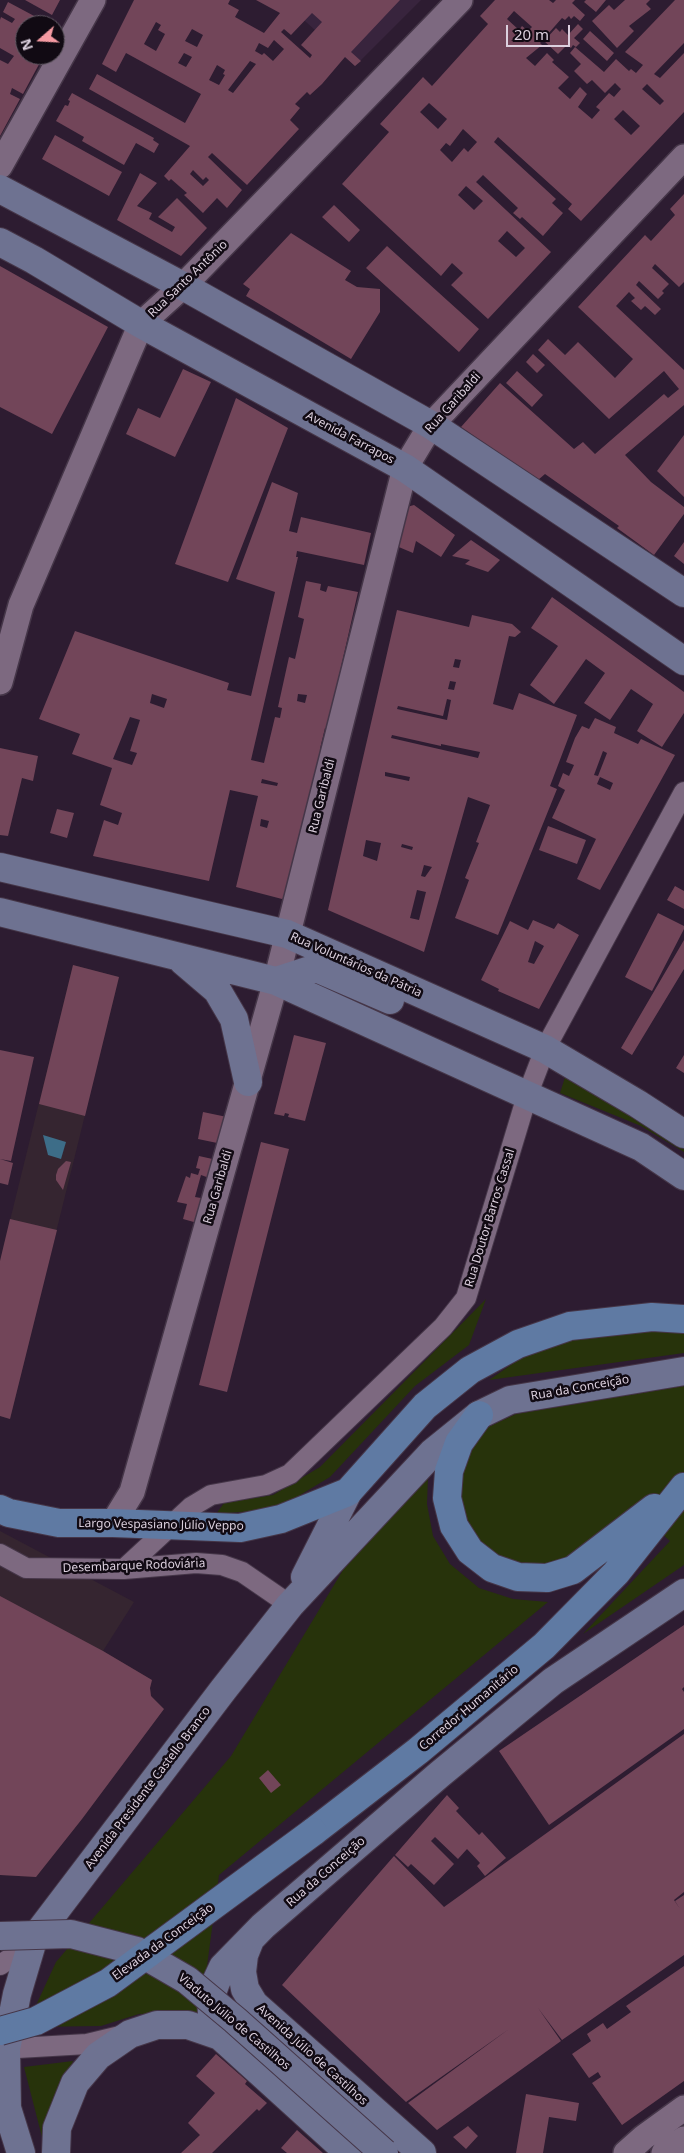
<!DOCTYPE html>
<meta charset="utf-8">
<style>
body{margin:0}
#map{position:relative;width:684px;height:2153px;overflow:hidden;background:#2d1c31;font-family:"Noto Sans",sans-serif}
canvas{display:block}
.north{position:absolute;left:15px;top:15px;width:50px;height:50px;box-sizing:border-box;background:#110a13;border:1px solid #625964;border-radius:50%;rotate:251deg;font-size:14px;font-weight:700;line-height:20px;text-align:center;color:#dcd0de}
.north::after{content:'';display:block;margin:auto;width:18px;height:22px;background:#f49aa2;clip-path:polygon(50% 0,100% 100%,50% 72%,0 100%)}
.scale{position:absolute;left:506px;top:25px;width:64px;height:22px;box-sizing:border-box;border:2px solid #dcd0de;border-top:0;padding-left:6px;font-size:15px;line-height:18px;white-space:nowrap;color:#dcd0de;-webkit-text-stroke:4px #110a13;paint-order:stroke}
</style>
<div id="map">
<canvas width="684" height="2153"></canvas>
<div class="north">N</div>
<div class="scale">20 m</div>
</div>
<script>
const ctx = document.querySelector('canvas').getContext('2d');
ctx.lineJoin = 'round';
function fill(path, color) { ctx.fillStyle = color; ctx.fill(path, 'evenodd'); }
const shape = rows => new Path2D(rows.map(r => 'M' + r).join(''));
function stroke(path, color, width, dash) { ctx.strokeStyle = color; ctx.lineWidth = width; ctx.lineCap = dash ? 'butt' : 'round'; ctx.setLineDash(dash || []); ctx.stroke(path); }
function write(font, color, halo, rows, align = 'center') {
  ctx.font = font + ' "Noto Sans",sans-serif'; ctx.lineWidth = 5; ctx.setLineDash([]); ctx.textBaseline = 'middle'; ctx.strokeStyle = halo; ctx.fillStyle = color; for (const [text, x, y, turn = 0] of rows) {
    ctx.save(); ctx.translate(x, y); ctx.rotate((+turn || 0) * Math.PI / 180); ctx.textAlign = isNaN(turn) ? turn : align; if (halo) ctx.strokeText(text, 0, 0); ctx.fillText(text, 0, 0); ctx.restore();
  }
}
fill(shape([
 [73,965,119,977,10,1419,0,1416,0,1261],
 [0,1531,134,1602,103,1651,152,1680,150,1688,151,1696,164,1709,82,1819,36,1877,0,1875]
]), '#352530');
fill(shape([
 [307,0,421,0,355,66,296,13]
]), '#38243d');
fill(shape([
 [568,1068,684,1142,684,1152,641,1126,560,1093],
 [486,1299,469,1345,415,1386,330,1477,277,1509,216,1514,224,1503,273,1495,320,1467],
 [655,1327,684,1329,684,1353,489,1380,524,1356,572,1340],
 [684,1386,684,1565,583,1634,670,1541,631,1506,598,1543,546,1569,519,1566,496,1558,476,1541,463,1520,457,1496,461,1470,469,1448,484,1429,516,1414],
 [428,1477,427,1504,433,1536,450,1564,479,1588,513,1599,548,1602,219,1875,201,2012,139,2014,101,2026,26,2027,56,1962,231,1756,343,1570],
 [73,2061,42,2137,24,2067]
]), '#27330b');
fill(shape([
 [43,1135,66,1142,61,1159,48,1155]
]), '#3d6d88');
fill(shape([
 [25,0,60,0,52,15],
 [134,0,230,0,228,4,239,10,235,17,264,33,280,13,256,0,400,0,351,52,361,61,355,66,345,57,322,84,310,95,307,92,295,104,300,108,290,120,299,129,247,185,212,153,208,157,242,190,227,208,217,198,203,213,184,195,187,193,171,179,169,181,164,176,190,146,89,89,97,74,185,123,201,94,126,53,116,72,102,64],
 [312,13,322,22,301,45,312,55,310,58,281,32,284,29,291,35],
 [156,22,161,25,158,30,165,34,156,51,144,44],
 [192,29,203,35,197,47,185,41],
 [274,40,284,49,273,61,264,53,262,55,255,51,259,43,268,48],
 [184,53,192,57,186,67,178,63],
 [250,61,256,64,233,93,228,90],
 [217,65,225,70,223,74,225,75,219,85,209,80],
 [193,170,203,180,206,177,209,180,203,186,190,174],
 [495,0,549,0,553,3,556,0,575,0,572,3,585,15,580,21,574,16,571,19,569,16,565,20,562,18,540,43,542,45,526,58,535,66,547,53,554,60,552,62,569,77,558,88,570,99,580,87,587,94,578,107,592,119,600,110,596,107,609,93,614,97,621,89,615,83,605,93,592,80,587,84,574,71,581,64,570,53,575,47,604,72,616,59,629,71,631,69,636,73,643,65,625,52,675,0,684,0,684,43,654,74,660,78,684,53,684,112,581,221,568,209,572,204,498,137,494,142,556,199,552,203,563,213,543,236,522,217,520,219,513,213,518,208,483,175,476,182,551,252,488,319,451,285,463,273,452,263,441,276,342,184,389,132,380,124,423,77,432,86,488,24,480,16],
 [514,11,532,27,528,31,522,26,519,30,507,19],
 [647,84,664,101,660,105,642,89],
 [429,103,447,119,438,129,420,112],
 [623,110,640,126,631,135,614,119],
 [463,129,477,142,468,152,464,148,452,162,440,150,446,143,450,146],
 [466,186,483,201,474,210,458,195],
 [507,231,525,248,516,257,498,241],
 [586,0,606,0,596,12,584,2],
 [625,0,650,0,646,4,651,9,629,26,634,31,617,48,592,21,609,5,614,10],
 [8,2,51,25,25,25,25,55,44,55,23,94,12,88,10,94,20,99,0,136,0,60,8,64,14,56,0,48,0,20,1,17,12,23,15,19,3,12],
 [578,24,583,29,574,38,580,43,576,47,573,45,571,48,567,45,558,54,544,41,556,28,560,32,562,29,568,35],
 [590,31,614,53,607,61,583,39],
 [72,93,154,138,153,140,159,144,154,153,136,143,124,165,82,141,84,137,56,121,65,105,68,106,70,101,68,100],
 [55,135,122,172,109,196,42,159],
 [140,173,157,183,137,206,152,213,149,219,172,232,175,227,158,217,177,198,207,228,181,256,117,220],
 [684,194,684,282,679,287,655,264,652,268,669,284,662,291,664,293,658,299,639,281,636,285,661,309,655,315,645,306,641,310,631,301,635,298,629,292,616,306,684,370,684,405,625,455,651,482,684,507,684,514,654,555,617,528,619,526,545,474,538,480,461,427,500,383,574,449,583,442,595,454,664,394,668,398,679,389,664,371,609,419,538,350,548,339,565,355,578,342,615,378,633,359,578,307,645,235,651,241,675,215,670,209],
 [334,205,360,230,349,242,322,217],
 [291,233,351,271,345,280,357,287,380,289,380,312,351,359,246,296,250,289,243,284],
 [387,246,479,329,459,352,366,268],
 [0,266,108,327,52,434,0,407],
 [533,354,545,365,537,373,526,362],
 [183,369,211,382,175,457,126,434,138,408,160,418],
 [517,371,543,395,532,407,506,383],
 [236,398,288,428,228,582,175,564],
 [684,435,684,497,657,471],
 [272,482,298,493,289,531,297,533,301,517,371,533,364,565,297,551,296,557,298,557,251,760,264,763,275,717,280,718,282,708,278,707,289,657,295,659,304,619,298,617,306,581,321,584,320,590,326,592,328,586,358,592,327,729,325,728,320,749,322,750,289,895,282,899,236,887,258,796,230,790,209,881,93,856,104,820,118,825,122,813,100,805,112,768,72,754,80,734,39,719,75,631,229,683,227,690,251,696,275,592,236,579],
 [152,694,167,699,164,708,150,703],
 [298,694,307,695,305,703,297,701],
 [130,717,140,720,130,751,137,753,132,765,113,759],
 [262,779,278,783,277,786,261,783],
 [261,819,269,821,267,828,260,826],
 [414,505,455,535,441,557,416,541,413,553,394,545,403,508],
 [471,540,500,560,488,572,465,564,470,560,452,556],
 [684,542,684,564,674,556],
 [552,597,684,692,684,713,662,747,637,731,653,704,631,689,610,720,584,703,605,673,586,659,554,704,530,685,558,646,531,628],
 [397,610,469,627,472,615,512,624,521,632,515,637,509,636,493,704,513,710,519,693,577,715,550,786,557,789,498,935,455,918,469,880,465,878,479,843,476,842,490,805,468,797,424,952,328,910],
 [455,659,461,660,459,668,453,667],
 [450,681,456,682,454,690,448,689],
 [447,699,451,700,447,720,397,709,398,706,443,716],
 [392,735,441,746,441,744,480,752,478,758,391,738],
 [385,772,410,777,409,781,385,776],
 [366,840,381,843,377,861,363,856],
 [402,844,413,847,412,850,401,847],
 [424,865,432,867,425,877,421,876],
 [417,890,426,892,419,920,410,918],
 [595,718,616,727,614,733,638,744,641,739,675,755,600,890,577,879,596,839,552,818,565,790,558,786,563,773,569,776,574,765,566,762,575,738,582,726,589,729],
 [603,751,607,753,598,776,594,775],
 [600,777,613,783,610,790,597,784],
 [0,748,38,756,33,781,22,778,8,836,0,835],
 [57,809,74,813,67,838,50,833],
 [548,826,586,840,577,864,539,850],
 [675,886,684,891,684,909,667,900],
 [658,913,684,926,684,929,652,991,625,977],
 [533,920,554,929,558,923,579,935,539,1009,498,991,499,989,481,980,510,921,528,930],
 [535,941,544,946,534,964,528,962],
 [684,940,684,969,632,1055,621,1048],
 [73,965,119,977,85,1116,39,1104],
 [294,1035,326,1043,305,1121,288,1117,289,1114,285,1113,284,1116,274,1114],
 [0,1050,34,1057,11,1161,0,1159],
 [684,1055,684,1073,676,1068],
 [203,1112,227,1117,222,1144,198,1139],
 [261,1142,289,1149,227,1392,199,1385],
 [199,1156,217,1160,212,1179,201,1175,195,1197,207,1199,201,1224,183,1219,187,1204,177,1202,186,1176,190,1178,191,1173,198,1175,200,1169,196,1168],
 [0,1159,13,1163,8,1185,0,1183],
 [66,1161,71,1162,63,1190,56,1180,56,1175,58,1169],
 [10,1219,57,1230,10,1419,0,1416,0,1261],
 [0,1596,103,1651,152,1680,150,1688,151,1696,164,1709,82,1819,36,1877,0,1875],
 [684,1625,684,1687,682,1689,684,1692,684,1729,549,1825,499,1751],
 [684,1734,684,1892,674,1900,680,1909,675,1901,684,1895,684,1955,562,2040,538,2008,561,2041,437,2130,408,2103,509,2029,406,2102,282,1985,394,1856,444,1907],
 [268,1770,281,1785,271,1793,259,1778],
 [447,1795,459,1808,456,1811,479,1835,482,1832,506,1858,485,1876,477,1866,480,1863,467,1849,458,1859,435,1837,431,1841,454,1864,434,1885,411,1864,408,1867,395,1855],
 [684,1966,684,2081,622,2125,592,2083,601,2077,598,2072,589,2078,572,2054,591,2041,587,2034,603,2023,607,2029,631,2012,626,2006],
 [216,2054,247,2081,245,2084,267,2103,259,2111,257,2109,212,2153,181,2153,200,2135,188,2123,215,2093,196,2076],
 [526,2094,579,2103,576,2121,549,2117,543,2153,516,2153],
 [468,2126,478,2136,466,2149,453,2137],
 [297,2130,323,2153,287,2153,281,2148]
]), '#724559');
const minor = shape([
 [0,1554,26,1568,124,1569,196,1563,222,1565,242,1572,290,1605],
 [124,1569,191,1507,211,1495,266,1485,290,1474,443,1327,466,1298,527,1096,545,1049,684,792],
 [0,1965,14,1956,33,1940],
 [0,2049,87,2044,120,2036]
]);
const tertiary = shape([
 [0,166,93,0],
 [0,682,21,605,141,324,183,286,460,0],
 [113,1523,132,1492,276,981,405,468,431,425,684,157],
 [626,2153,644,2137,684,2108],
 [664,2153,684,2139]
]);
const secondary = shape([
 [0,189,183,286,431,425,684,593],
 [0,242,34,260,141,324,405,468,684,661],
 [0,867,287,934,545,1049,638,1104,684,1134],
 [0,912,276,981,641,1147,684,1176],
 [183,961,217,990,234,1019,248,1082],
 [276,981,316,968,390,1000],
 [305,1577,348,1492],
 [250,1940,244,1955,242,1972,245,1989,254,2004,422,2153],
 [220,2036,212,2014,211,1996,216,1982,223,1967,263,1926,440,1774,553,1681,684,1593],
 [21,2153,7,2108,6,2049,17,1994,33,1940,223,1690,290,1605,432,1453,479,1415,510,1400,684,1371],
 [56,2153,57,2128,75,2083,98,2056,130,2034,157,2025,188,2025,220,2036,349,2153]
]);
const primary = shape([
 [479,1415,459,1443,449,1471,447,1498,454,1526,470,1551,492,1568,518,1577,547,1578,573,1570,654,1508],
 [0,1509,9,1513,59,1523,113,1523,240,1528,281,1519,348,1492,425,1406,470,1370,518,1344,570,1326,652,1317,684,1319],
 [313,1832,418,1751,544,1646,616,1573,684,1487]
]);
stroke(minor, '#453648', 22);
stroke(tertiary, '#453648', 28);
stroke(secondary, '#453648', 30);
stroke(primary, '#453648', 30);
stroke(minor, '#7d6980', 20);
stroke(tertiary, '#7d6980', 25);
stroke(secondary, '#6e7291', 28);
stroke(primary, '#5f7aa3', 28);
const secondaryBridge = shape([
 [0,1936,71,1934,137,1951,187,1980,235,2020,384,2153]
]);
const primaryBridge = shape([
 [0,2031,36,2021,108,1983,313,1832]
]);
stroke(secondaryBridge, '#453648', 30, []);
stroke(primaryBridge, '#453648', 30, []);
stroke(secondaryBridge, '#6e7291', 28);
stroke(primaryBridge, '#5f7aa3', 28);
write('12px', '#dcd0de', '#110a13', [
 ["Rua Santo Antônio",188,279,-44],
 ["Rua Garibaldi",453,403,-48],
 ["Avenida Farrapos",350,438,28],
 ["Rua Garibaldi",322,796,-76],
 ["Rua Voluntários da Pátria",356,965,24],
 ["Rua Garibaldi",218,1187,-74],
 ["Rua Doutor Barros Cassal",490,1218,-73],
 ["Rua da Conceição",580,1388,-10],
 ["Largo Vespasiano Júlio Veppo",161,1525,1],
 ["Desembarque Rodoviária",134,1566,-2],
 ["Corredor Humanitário",469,1708,-40],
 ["Avenida Presidente Castello Branco",148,1788,-53],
 ["Rua da Conceição",326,1872,-41],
 ["Elevada da Conceição",163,1942,-36],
 ["Viaduto Júlio de Castilhos",234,2022,40],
 ["Avenida Júlio de Castilhos",312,2055,42]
]);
</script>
